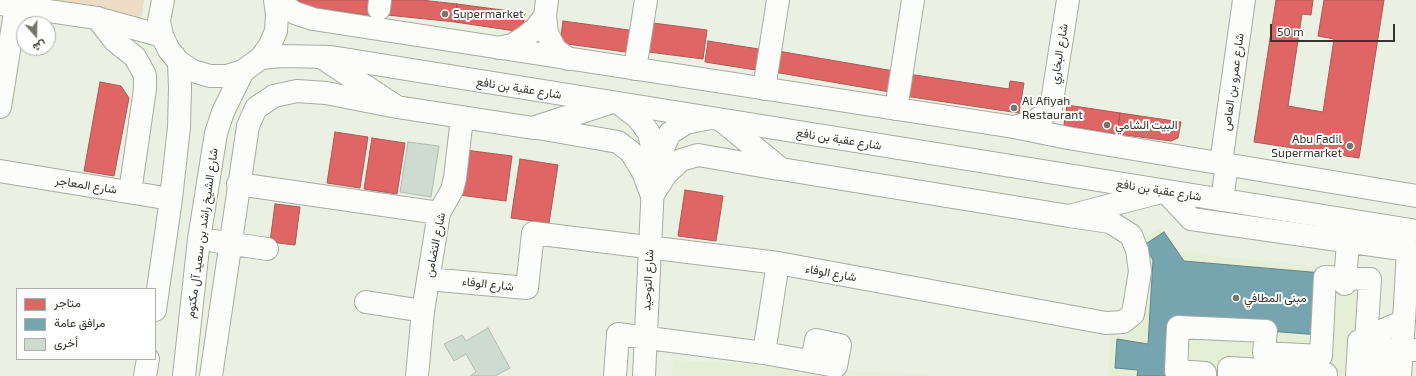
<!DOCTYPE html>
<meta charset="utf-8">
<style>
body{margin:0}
#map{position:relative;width:1416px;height:376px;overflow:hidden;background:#eaf0e2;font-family:"Exo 2",Vazirmatn,sans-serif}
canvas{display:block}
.legend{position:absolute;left:16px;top:288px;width:140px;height:72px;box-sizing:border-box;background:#fefefe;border:1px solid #acaeaa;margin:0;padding:5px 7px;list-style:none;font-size:12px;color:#32362c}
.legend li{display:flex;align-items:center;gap:8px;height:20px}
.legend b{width:20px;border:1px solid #acaeaa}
.north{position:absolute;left:16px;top:16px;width:40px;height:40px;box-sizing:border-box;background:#fefefe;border:1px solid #acaeaa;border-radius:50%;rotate:160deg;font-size:11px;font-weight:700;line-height:16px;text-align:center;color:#32362c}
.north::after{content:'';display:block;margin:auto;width:14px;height:18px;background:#72776c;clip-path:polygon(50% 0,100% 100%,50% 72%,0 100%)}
.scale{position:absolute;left:1270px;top:24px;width:125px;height:18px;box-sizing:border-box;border:2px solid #32362c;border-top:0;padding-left:5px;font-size:12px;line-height:14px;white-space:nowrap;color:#32362c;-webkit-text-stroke:3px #fefefe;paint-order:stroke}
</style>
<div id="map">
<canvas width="1416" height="376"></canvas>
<ul class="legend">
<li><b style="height:11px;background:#e06666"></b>متاجر</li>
<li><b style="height:11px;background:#76a5af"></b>مرافق عامة</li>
<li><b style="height:11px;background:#cedbcf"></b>أخرى</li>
</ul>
<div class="north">ش</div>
<div class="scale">50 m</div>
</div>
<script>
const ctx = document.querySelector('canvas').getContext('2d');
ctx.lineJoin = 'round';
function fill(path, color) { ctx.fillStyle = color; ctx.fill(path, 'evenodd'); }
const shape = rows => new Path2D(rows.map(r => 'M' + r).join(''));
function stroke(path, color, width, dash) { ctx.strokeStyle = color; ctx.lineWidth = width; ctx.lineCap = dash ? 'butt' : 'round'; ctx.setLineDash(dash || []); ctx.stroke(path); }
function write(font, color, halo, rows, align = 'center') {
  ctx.font = font + ' "Exo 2",Vazirmatn,sans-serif'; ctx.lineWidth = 4; ctx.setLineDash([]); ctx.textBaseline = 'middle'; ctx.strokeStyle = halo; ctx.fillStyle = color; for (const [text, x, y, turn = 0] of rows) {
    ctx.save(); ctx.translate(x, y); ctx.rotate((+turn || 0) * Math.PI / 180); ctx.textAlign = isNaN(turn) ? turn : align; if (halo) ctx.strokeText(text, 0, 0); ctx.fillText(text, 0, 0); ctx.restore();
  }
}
fill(shape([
 [1161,227,1178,252,1376,273,1369,376,1108,376,1110,335,1123,337,1134,245],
 [673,360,934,376,672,376]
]), '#e4efd6');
fill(shape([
 [43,0,144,0,141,22,117,12]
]), '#ecdcc5');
const shops = shape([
 [298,0,376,0,374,16,302,6,298,0],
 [389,0,421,0,457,4,455,22,387,15,389,0],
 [1276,0,1313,0,1311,15,1302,14,1288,106,1323,112,1334,39,1318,36,1324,0,1384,0,1359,158,1254,142,1276,0],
 [457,4,525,13,522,32,455,22,457,4],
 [563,21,636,31,633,53,560,43,563,21],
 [653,23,707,30,703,59,649,52,653,23],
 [708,41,765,50,762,71,705,62,708,41],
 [778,51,894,71,890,92,774,72,778,51],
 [908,74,1009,89,1010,81,1024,83,1019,113,905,96,908,74],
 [100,82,121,86,129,98,114,176,84,171,100,82],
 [1067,105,1120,113,1117,134,1064,125,1067,105],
 [1120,113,1181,122,1178,138,1171,141,1117,134,1120,113],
 [335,132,368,137,360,188,327,183,335,132],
 [372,138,405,143,397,194,364,189,372,138],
 [465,150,512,156,506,201,459,195,465,150],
 [520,159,558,165,549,223,511,218,520,159],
 [685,190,723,196,716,241,678,236,685,190],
 [275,204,300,207,295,245,270,242,275,204]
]);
fill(shops, '#e06666');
stroke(shops, '#ac5855', 1);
const public = shape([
 [1164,232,1184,261,1322,273,1320,335,1176,324,1172,373,1200,376,1137,376,1138,370,1115,368,1117,339,1148,344,1153,260,1144,245,1164,232]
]);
fill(public, '#76a5af');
stroke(public, '#628488', 1);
const building = shape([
 [408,142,439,146,431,197,400,192,408,142],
 [488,328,510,368,495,376,470,376,476,372,466,354,454,361,444,344,462,335,466,341,488,328]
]);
fill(building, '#cedbcf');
stroke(building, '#b3bbb1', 1);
const minor = shape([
 [547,0,545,16,547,33,555,49,568,59],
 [379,9,380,0],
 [97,18,115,41,135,57,145,75,145,89,130,192],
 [499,48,512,45,525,37,536,28,545,16],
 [321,57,397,107,533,128,609,103],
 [635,69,646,0],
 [764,89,778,0],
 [620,104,638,118,649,133,653,152,653,184,644,376],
 [0,107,16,6],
 [896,109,913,0],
 [721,120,781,169,1069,216,1165,191,1191,219,1408,250,1404,321,1381,331,1379,376],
 [1014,127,1035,121,1044,115,1051,108,1068,0],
 [538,128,618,142,631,152,643,172,652,196,666,174,681,160,698,155,779,169],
 [1221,163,1244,0],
 [656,170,660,155,670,133,686,123,710,118],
 [0,171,171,199],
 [238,184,439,213],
 [214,241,267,249],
 [428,279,527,288,533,233,778,263,1106,323,1123,322,1133,314,1140,271,1137,250,1131,235,1110,222,1069,216],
 [1345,284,1348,240],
 [366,302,423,311],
 [155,310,171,199,179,127,180,88,179,62],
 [1404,321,1402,349,1416,350],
 [764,353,778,263],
 [145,376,148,359],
 [184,376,199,239,216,133,223,112,243,71],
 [211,376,248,126,256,108,274,96,297,91,326,93,397,107],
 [417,376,423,311,439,213,452,190,455,178,462,118],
 [615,376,618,334,764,353,836,366,840,345,816,340,812,361],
 [1205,376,1205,373,1176,371,1178,327,1266,331,1264,353,1321,356,1325,277,1370,279,1365,357],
 [1229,376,1229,368,1326,374,1326,376],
 [1357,376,1359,341],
 [1400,376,1402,349]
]);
const major = shape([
 [163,0,159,21,162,36,169,50,179,62,193,71,210,76,227,76,243,71,261,58,270,45,276,31,277,15,275,0],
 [275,0,295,13,313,19,1014,127,1068,138,1416,196],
 [0,4,97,18,162,36],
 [261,58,281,56,331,57,1416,231],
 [1222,200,1227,164]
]);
stroke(minor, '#a7aca1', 24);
stroke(major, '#a7aca1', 24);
stroke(minor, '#fcfdfb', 22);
stroke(major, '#fcfdfb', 22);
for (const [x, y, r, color] of [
 [445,14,4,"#72776c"],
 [1014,108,4,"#72776c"],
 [1107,125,4,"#72776c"],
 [1350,146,4,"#72776c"],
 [1236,298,4,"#72776c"]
]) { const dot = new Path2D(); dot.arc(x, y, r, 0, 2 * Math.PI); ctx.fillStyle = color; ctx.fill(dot); stroke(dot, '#fefefe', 1.5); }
write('12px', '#32362c', '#fefefe', [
 ["Supermarket",453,14],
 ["Al Afiyah",1022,101],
 ["Restaurant",1022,115],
 ["البيت الشامي",1115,125],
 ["Abu Fadil",1342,139,"right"],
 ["Supermarket",1342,153,"right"],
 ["مبنى المطافي",1244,298]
], 'left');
write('12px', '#32362c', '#fefefe', [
 ["شارع البخاري",1059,54,-81],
 ["شارع عمرو بن العاص",1233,82,-82],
 ["شارع عقبة بن نافع",519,88,9],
 ["شارع عقبة بن نافع",839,139,9],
 ["شارع المعاجر",86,185,9],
 ["شارع عقبة بن نافع",1159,190,9],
 ["شارع الشيخ راشد بن سعيد آل مكتوم",202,233,-82],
 ["شارع التضامن",435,245,-79],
 ["شارع الوفاء",831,273,10],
 ["شارع التوحيد",648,280,-87],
 ["شارع الوفاء",488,284,6]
]);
</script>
